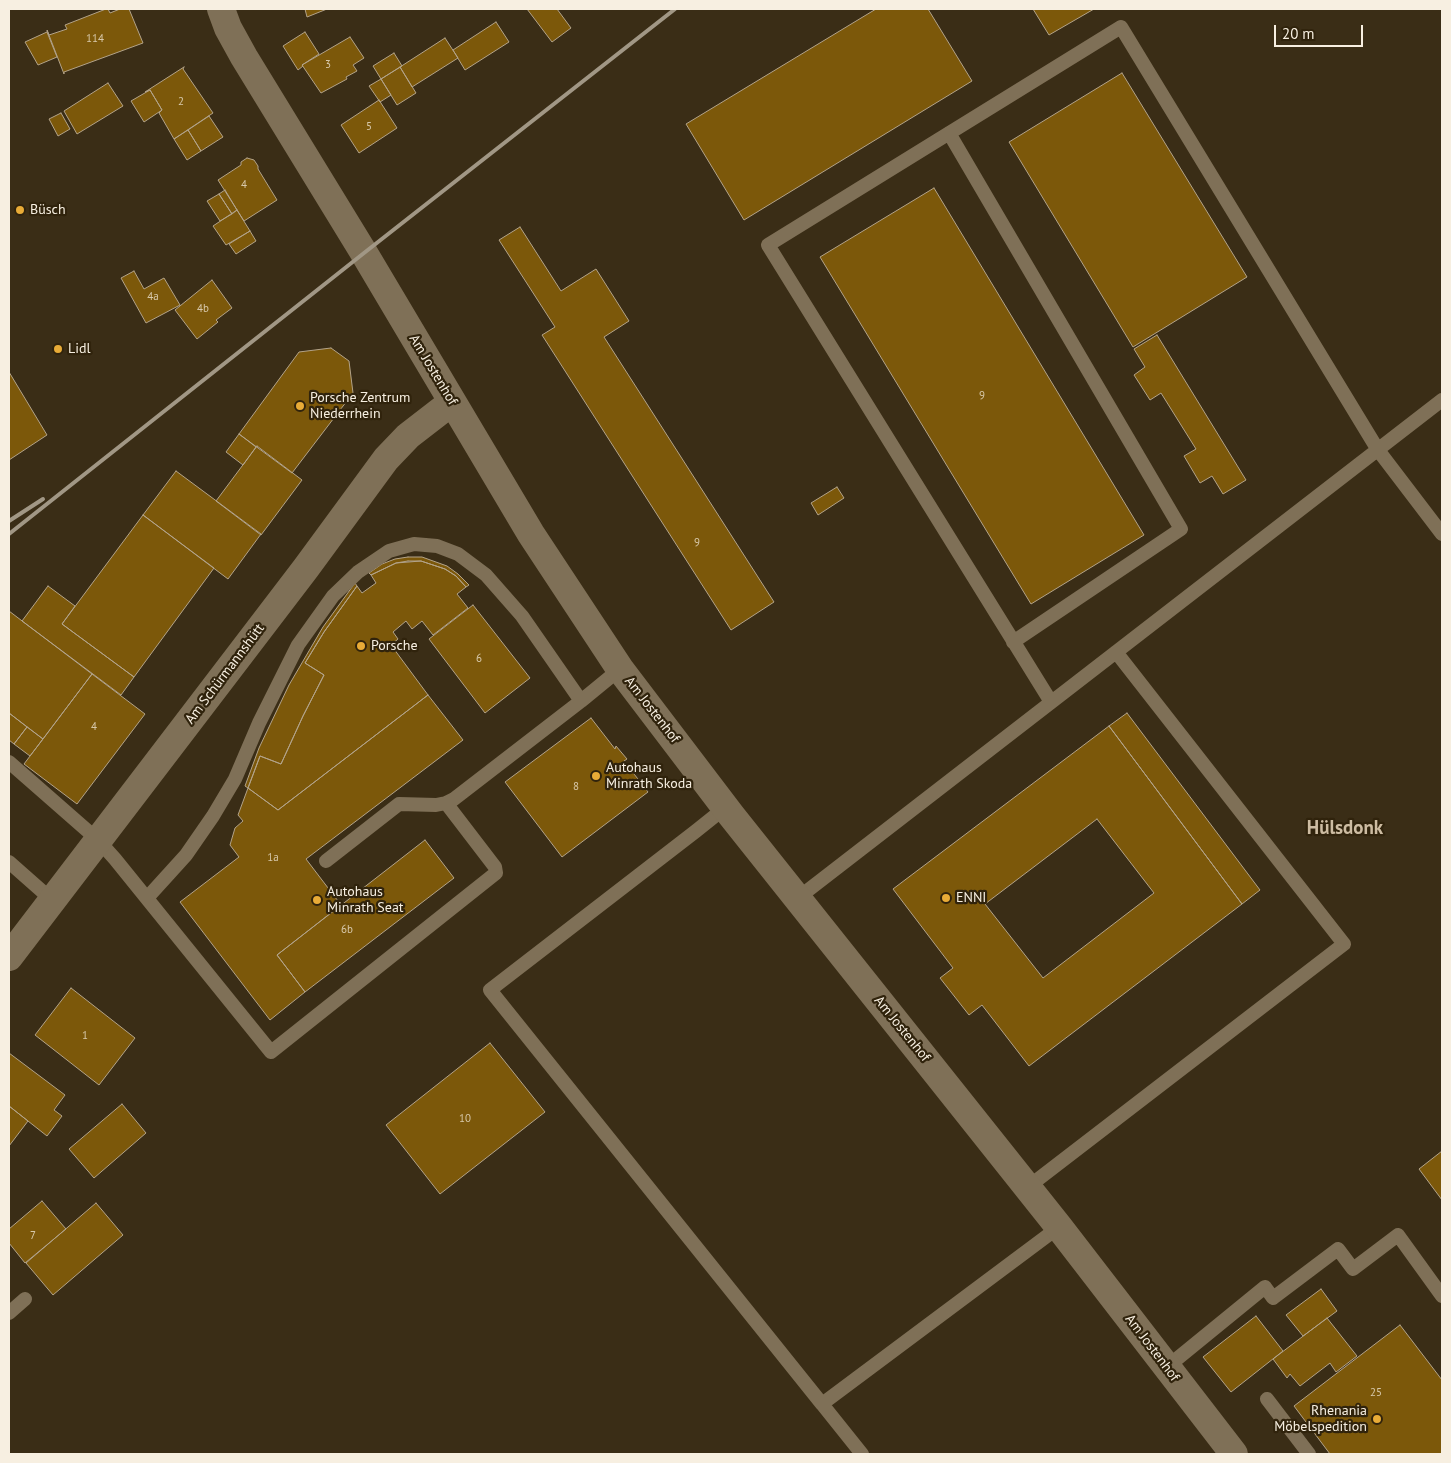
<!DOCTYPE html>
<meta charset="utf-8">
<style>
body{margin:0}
#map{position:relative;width:1451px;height:1463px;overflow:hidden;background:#3a2d16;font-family:"PT Sans",sans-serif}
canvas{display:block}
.frame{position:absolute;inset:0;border:10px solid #f7efe1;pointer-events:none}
.scale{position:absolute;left:1274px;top:25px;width:89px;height:22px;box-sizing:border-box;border:2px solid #f7efe1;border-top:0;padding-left:6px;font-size:15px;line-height:18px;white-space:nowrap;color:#f7efe1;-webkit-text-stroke:4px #30230c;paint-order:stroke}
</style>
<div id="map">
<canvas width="1451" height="1463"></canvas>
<div class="frame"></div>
<div class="scale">20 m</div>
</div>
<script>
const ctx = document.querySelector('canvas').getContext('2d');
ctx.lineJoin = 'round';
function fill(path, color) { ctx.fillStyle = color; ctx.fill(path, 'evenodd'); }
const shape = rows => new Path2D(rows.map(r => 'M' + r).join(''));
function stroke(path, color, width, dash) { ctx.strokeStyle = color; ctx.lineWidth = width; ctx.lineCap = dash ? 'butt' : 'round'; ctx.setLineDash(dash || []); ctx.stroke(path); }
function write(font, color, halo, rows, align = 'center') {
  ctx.font = font + ' "PT Sans",sans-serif'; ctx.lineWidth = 4.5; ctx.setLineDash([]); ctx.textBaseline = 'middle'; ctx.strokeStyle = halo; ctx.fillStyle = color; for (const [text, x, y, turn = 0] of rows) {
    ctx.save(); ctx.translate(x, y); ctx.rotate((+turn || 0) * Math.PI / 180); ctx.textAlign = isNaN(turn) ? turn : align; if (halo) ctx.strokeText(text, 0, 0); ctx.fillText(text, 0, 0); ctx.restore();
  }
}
const building = shape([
 [106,9,108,9,110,13,120,9,129,9,143,43,64,72,64,74,47,30,49,35,67,29,65,25,106,9],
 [305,9,327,9,307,17,305,9],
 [527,9,557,9,571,28,552,42,527,9],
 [876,9,928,9,972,81,744,220,686,124,876,9],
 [1033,9,1094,9,1049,35,1033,9],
 [496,22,509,42,465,70,453,50,496,22],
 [47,32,57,57,38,65,25,42,47,32],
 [305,32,319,54,302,65,303,66,298,70,283,46,305,32],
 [350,37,364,58,353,65,357,71,346,77,347,79,321,93,302,65,350,37],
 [445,38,458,58,412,87,400,67,445,38],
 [394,53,402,66,381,79,373,66,394,53],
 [184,67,183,69,213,113,174,139,159,113,162,110,150,90,145,92,184,67],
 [400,67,416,93,397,105,381,79,400,67],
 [1122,73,1247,277,1133,347,1009,142,1122,73],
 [381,79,391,95,380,102,369,86,381,79],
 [108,83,123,106,77,134,64,111,108,83],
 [150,90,162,110,144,122,131,101,150,90],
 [379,100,397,128,359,153,341,125,379,100],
 [61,113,70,129,58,136,49,119,61,113],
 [209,116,223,137,201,151,188,130,209,116],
 [188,130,201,151,187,160,174,139,188,130],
 [247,158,254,160,258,166,258,169,277,200,244,221,218,180,241,165,241,162,247,158],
 [934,188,1144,535,1031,604,820,257,934,188],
 [225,190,237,210,232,214,219,194,225,190],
 [219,194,232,214,220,221,207,201,219,194],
 [237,210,250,231,226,245,213,226,237,210],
 [520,227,561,291,596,269,629,321,604,337,774,602,731,630,542,335,555,327,499,240,520,227],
 [250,231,256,241,236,254,229,244,250,231],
 [134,271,144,289,164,278,180,305,146,323,121,278,134,271],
 [212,280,232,308,216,320,218,322,197,339,175,310,212,280],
 [1157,335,1246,480,1223,494,1212,476,1200,483,1184,456,1196,449,1161,393,1150,400,1134,375,1145,367,1134,349,1157,335],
 [331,348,349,361,353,393,292,473,239,434,299,352,331,348],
 [9,372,47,435,9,460,9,372],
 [239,434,256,447,243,465,226,452,239,434],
 [257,446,302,480,261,535,216,501,257,446],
 [176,471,261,534,228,579,143,515,176,471],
 [837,487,844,498,818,515,811,503,837,487],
 [143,515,214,568,134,677,62,624,143,515],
 [408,557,422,557,447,566,458,574,469,585,466,587,456,576,445,569,421,561,396,563,371,575,369,573,382,564,395,559,408,557],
 [408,561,421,561,445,569,456,576,466,587,457,594,468,608,433,635,422,621,412,629,406,621,393,632,398,639,391,645,428,695,278,810,248,788,260,756,281,764,303,716,324,675,305,663,324,632,357,586,362,593,376,583,371,575,396,563,408,561],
 [355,583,357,586,324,632,305,663,324,675,303,716,281,764,260,756,248,788,245,786,259,748,289,685,323,627,355,583],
 [48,586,75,606,62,624,134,677,121,695,22,621,48,586],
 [473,605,530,678,485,713,429,639,473,605],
 [9,611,92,674,43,739,9,713,9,611],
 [92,674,145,714,77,804,24,764,92,674],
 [428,695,463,740,306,859,341,905,277,955,305,992,270,1020,180,902,239,857,230,845,235,828,243,821,238,815,248,788,278,810,428,695],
 [9,713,27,727,14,744,9,740,9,713],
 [1127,713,1260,890,1242,904,1109,726,1127,713],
 [591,718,615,749,616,746,627,759,624,761,648,792,562,857,505,782,591,718],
 [1109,726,1242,904,1029,1066,982,1005,969,1015,940,978,953,968,893,889,1109,726],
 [1097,819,1154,893,1043,978,985,904,1097,819],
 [27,727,43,739,30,756,14,744,27,727],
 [425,840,454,878,305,992,277,955,425,840],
 [71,988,135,1038,99,1085,35,1035,71,988],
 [490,1043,545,1112,440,1194,386,1125,490,1043],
 [9,1053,65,1095,54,1110,62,1116,47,1136,9,1106,9,1053],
 [122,1104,146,1133,94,1178,69,1149,122,1104],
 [9,1106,28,1121,9,1146,9,1106],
 [1442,1151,1442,1200,1419,1169,1442,1151],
 [42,1201,66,1229,25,1263,9,1243,9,1229,42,1201],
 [96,1203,123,1235,53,1295,26,1263,96,1203],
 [1321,1289,1337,1311,1303,1336,1286,1315,1321,1289],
 [1256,1316,1283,1351,1231,1392,1203,1357,1256,1316],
 [1327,1318,1357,1356,1336,1372,1330,1363,1300,1386,1290,1374,1287,1378,1273,1359,1327,1318],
 [1400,1325,1442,1380,1442,1454,1330,1454,1294,1406,1400,1325]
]);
fill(building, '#7c580a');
stroke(building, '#b3a389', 1);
stroke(shape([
 [949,133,1181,529,1013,642],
 [1051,702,768,245,1121,27,1378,450,1442,534],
 [9,762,98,840,115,859,271,1052,496,873,495,867,446,803],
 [726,807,696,831,490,990,822,1404,1059,1227],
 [326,861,399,804,436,805,446,803,454,799,581,701,620,669],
 [9,862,52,900],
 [147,898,186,855,213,816,235,779,259,723,298,645,333,596,358,572,389,551,414,544,437,546,458,554,486,575,522,616,581,701],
 [798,898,1442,400],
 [1028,1187,1344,944,1116,652],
 [9,1313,25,1299],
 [1167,1367,1265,1287,1273,1298,1338,1249,1353,1269,1398,1235,1442,1296],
 [1267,1399,1309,1454],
 [822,1404,862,1454]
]), '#7f7057', 14);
stroke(shape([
 [221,9,228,28,244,57,364,253,531,534,620,669,731,815,1059,1227,1234,1454],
 [9,957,306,568,386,459,408,436,452,402]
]), '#7f7057', 28);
stroke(shape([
 [9,521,43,499],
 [9,534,364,253,675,9]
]), '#a19785', 4);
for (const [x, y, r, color] of [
 [20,210,5,"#e8ab37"],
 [58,349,5,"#e8ab37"],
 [300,406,5,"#e8ab37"],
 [361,646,5,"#e8ab37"],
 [596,776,5,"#e8ab37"],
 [946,898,5,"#e8ab37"],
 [317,900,5,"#e8ab37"],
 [1377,1419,5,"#e8ab37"]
]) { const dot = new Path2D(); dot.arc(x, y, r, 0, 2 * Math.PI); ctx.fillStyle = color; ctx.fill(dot); stroke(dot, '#30230c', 2); }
write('11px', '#d8c9ab', null, [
 ["114",95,39],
 ["3",328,65],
 ["2",181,102],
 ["5",369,127],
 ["4",244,185],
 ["4a",153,297],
 ["4b",203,309],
 ["9",982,396],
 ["9",697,543],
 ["6",479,659],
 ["4",94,727],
 ["8",576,787],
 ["1a",273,858],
 ["6b",347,930],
 ["1",85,1036],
 ["10",465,1119],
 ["7",33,1236],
 ["25",1376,1393]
]);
write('14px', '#f7efe1', '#30230c', [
 ["Büsch",30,210],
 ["Lidl",68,349],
 ["Porsche Zentrum",310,398],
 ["Niederrhein",310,414],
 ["Porsche",371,646],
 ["Autohaus",606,768],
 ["Minrath Skoda",606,784],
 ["Autohaus",327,892],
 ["Minrath Seat",327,908],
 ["ENNI",956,898],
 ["Rhenania",1367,1411,"right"],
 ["Möbelspedition",1367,1427,"right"]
], 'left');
write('14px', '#f7efe1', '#30230c', [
 ["Am Jostenhof",433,370,59],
 ["Am Schürmannshütt",225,674,-53],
 ["Am Jostenhof",652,710,52],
 ["Am Jostenhof",902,1029,51],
 ["Am Jostenhof",1152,1348,53]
]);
write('bold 19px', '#cdbca2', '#30230c', [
 ["Hülsdonk",1345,829]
]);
</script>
